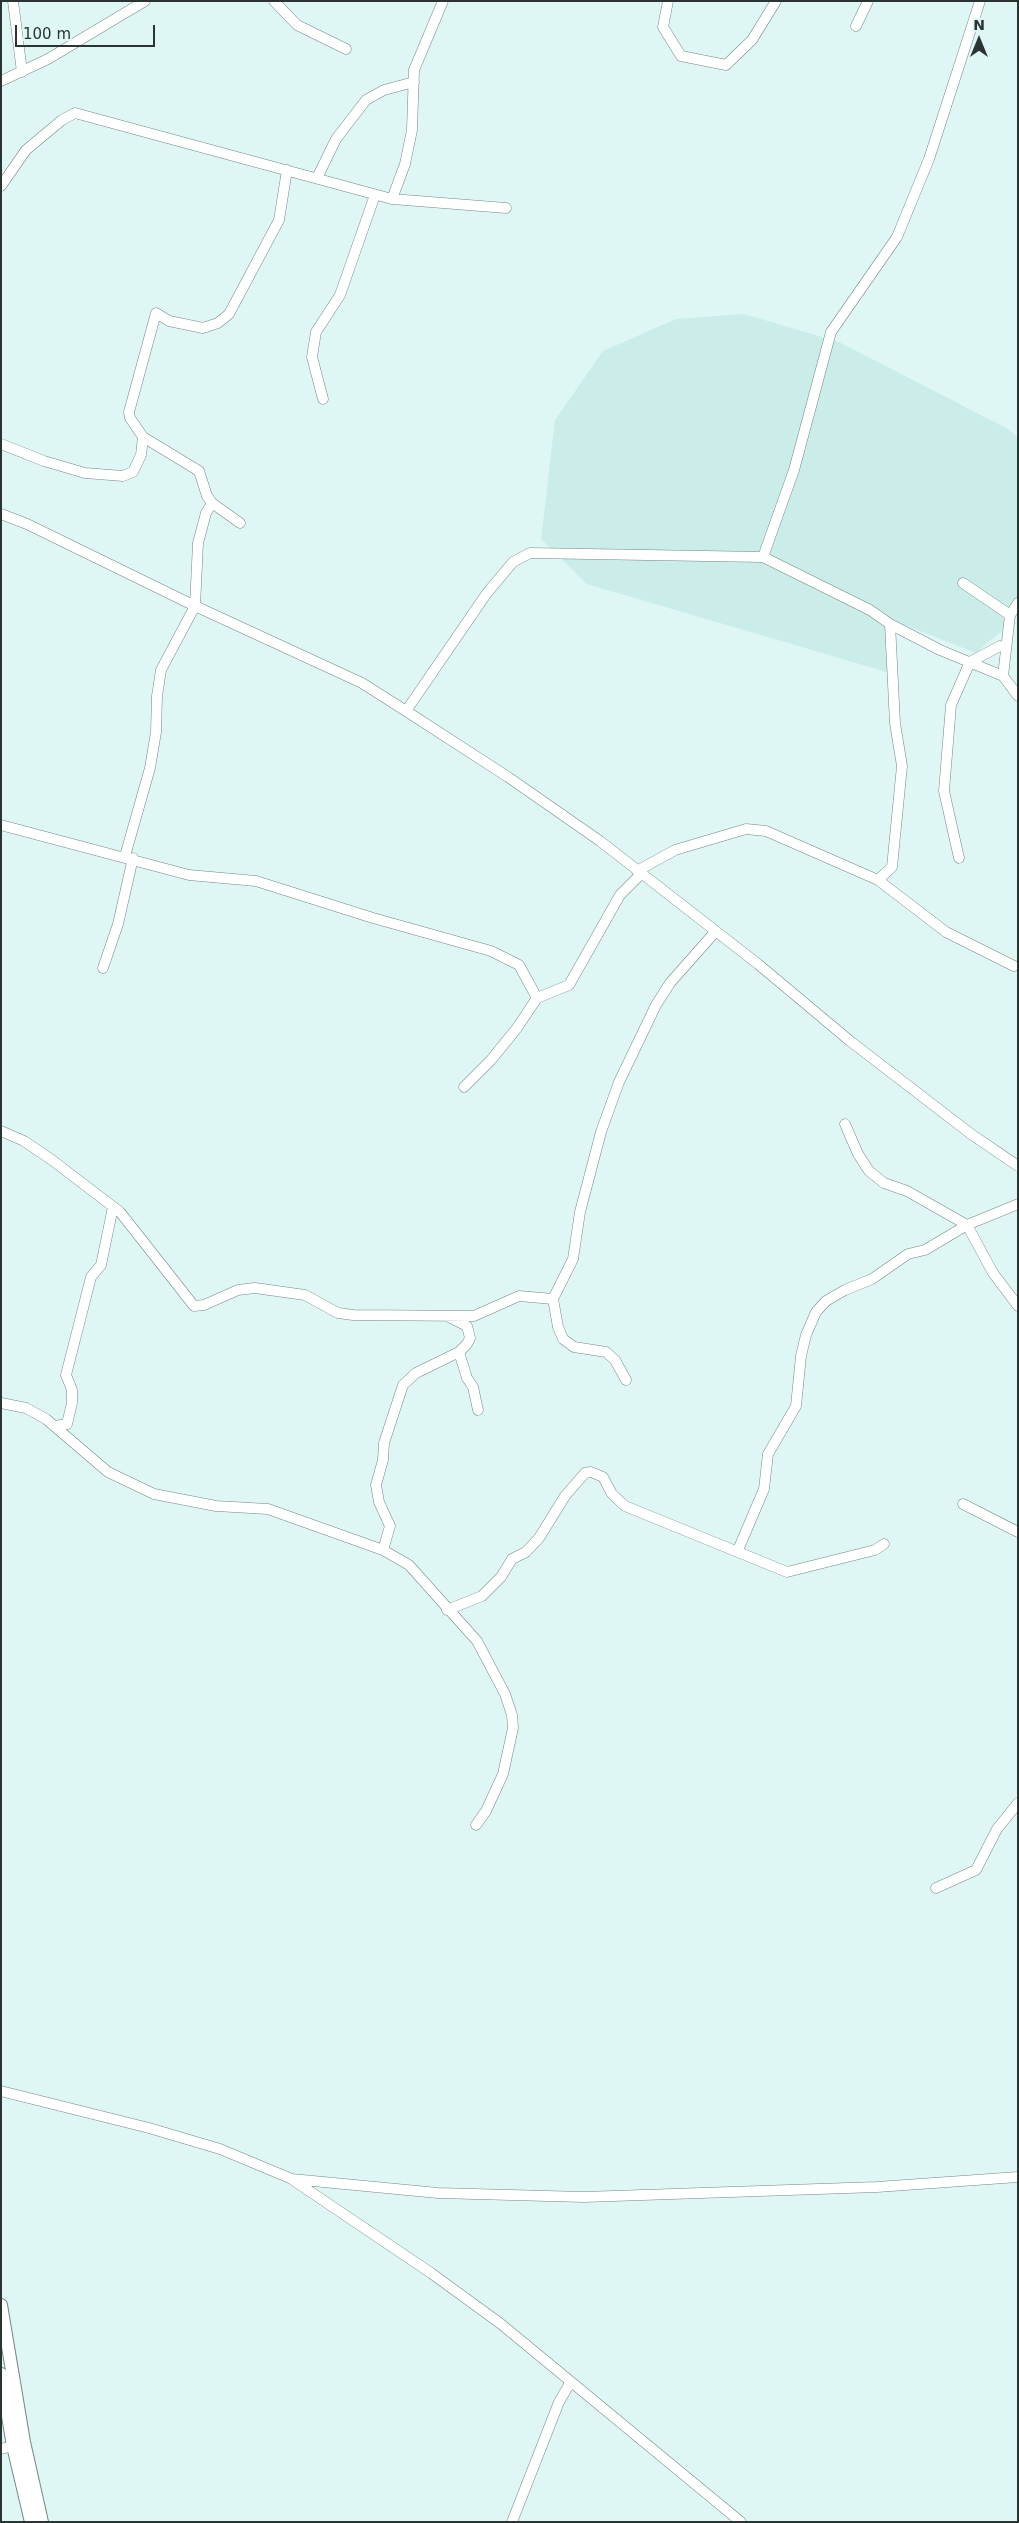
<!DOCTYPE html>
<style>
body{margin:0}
#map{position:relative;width:1019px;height:2523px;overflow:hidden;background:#def7f5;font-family:"DejaVu Sans",sans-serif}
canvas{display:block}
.frame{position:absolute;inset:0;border:2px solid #2a3433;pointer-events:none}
.north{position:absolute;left:954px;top:15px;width:50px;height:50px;-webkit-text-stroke:4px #def7f5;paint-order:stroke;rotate:0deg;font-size:14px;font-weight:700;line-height:20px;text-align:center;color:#2a3433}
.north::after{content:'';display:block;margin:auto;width:18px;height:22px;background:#2a3433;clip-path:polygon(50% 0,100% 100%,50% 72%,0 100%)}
.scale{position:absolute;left:15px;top:25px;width:140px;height:22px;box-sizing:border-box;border:2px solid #2a3433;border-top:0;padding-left:6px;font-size:15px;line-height:18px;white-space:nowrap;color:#2a3433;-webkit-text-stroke:4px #def7f5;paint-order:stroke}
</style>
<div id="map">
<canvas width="1019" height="2523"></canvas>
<div class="frame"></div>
<div class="north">N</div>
<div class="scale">100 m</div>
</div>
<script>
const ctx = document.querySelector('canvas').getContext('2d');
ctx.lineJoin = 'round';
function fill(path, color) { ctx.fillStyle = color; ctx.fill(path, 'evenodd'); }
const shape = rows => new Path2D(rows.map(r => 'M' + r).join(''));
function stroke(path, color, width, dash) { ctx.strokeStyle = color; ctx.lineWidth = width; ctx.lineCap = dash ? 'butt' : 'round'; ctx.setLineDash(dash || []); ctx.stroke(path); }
fill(shape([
 [744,314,839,342,1008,429,1018,438,1018,614,1012,622,976,653,897,622,890,673,587,584,541,539,555,420,603,351,676,319]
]), '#caedea');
const minor = shape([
 [13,1,22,72],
 [274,1,297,25,346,49],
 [668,1,663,27,681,56,726,65,752,40,776,1],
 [856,26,868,1],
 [1,81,48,59,145,1],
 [317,178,336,139,366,100,384,90,414,82],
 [1,186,26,150,62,120,75,113,392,199,506,208],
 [392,199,405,164,412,130,414,70,443,1],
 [323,399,312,357,316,332,340,295,375,195],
 [1,444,44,461,85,473,123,476,133,472,141,455,143,437],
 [1,514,27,524,195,606,362,683,406,711,508,777,600,841,758,964,850,1041,971,1134,1018,1166],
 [240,523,212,503,207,496,199,471,143,437,130,418,129,412,156,313,169,321,203,328,218,323,229,314,279,220,287,170],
 [763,557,794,470,831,332,897,237,929,159,980,1],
 [963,583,1010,615],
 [890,624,940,650,1003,676,1018,696],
 [1003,676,1010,615,1018,603],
 [406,711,487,593,513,562,530,553,763,557,870,610,890,624,895,723,902,766,892,867,878,880],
 [1,825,189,875,256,881,373,918,491,951,519,965,537,998],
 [125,856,150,768,156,732,157,696,161,670,195,606,198,543,206,513,212,503],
 [959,858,944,791,951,705,970,662,1000,646],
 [637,871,675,850,746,829,766,831,878,880,946,932,1014,966],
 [103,968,118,924,133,858],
 [464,1087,491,1060,517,1028,537,998,569,985,620,895,641,874],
 [845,1124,858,1154,869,1171,884,1183,907,1191,967,1225,993,1273,1018,1306],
 [1,1131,24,1141,52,1160,120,1212,194,1306,204,1305,238,1290,255,1288,305,1295,338,1313,353,1315,474,1316,519,1296,553,1299],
 [459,1352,467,1378,473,1387,478,1410],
 [626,1380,615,1360,606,1352,574,1347,563,1339,558,1327,553,1299,573,1259,580,1212,601,1132,619,1082,656,1005,670,983,716,931],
 [1,1403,26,1408,46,1419,108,1472,154,1494,216,1506,268,1509,383,1550,409,1565,477,1641,505,1694,512,1715,513,1728,503,1774,486,1811,476,1825],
 [55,1426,67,1424,72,1403,72,1390,66,1375,91,1277,101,1265,113,1207],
 [963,1504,1018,1532],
 [383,1550,390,1526,379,1502,376,1485,383,1460,384,1443,403,1385,416,1373,459,1352,467,1344,470,1338,467,1326,449,1317],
 [738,1550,764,1489,768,1454,796,1406,801,1356,806,1335,816,1312,826,1301,845,1290,872,1279,908,1254,925,1250,967,1225,1018,1204],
 [447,1610,482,1596,501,1577,512,1559,526,1552,539,1538,565,1496,585,1473,591,1472,603,1477,612,1494,625,1506,787,1572,875,1550,884,1544],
 [936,1888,976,1870,997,1829,1018,1803],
 [1,2091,149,2128,220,2149,292,2179,438,2193,584,2197,877,2187,1018,2177],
 [293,2180,431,2273,501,2324,741,2522],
 [1,2449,13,2446],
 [512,2522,559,2402,570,2383]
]);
const major = shape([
 [1,2305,24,2442,42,2522],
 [1,2374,13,2446,31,2522]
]);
stroke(minor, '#718886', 11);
stroke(major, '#718886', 14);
stroke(minor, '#fff', 10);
stroke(major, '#fff', 12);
</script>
